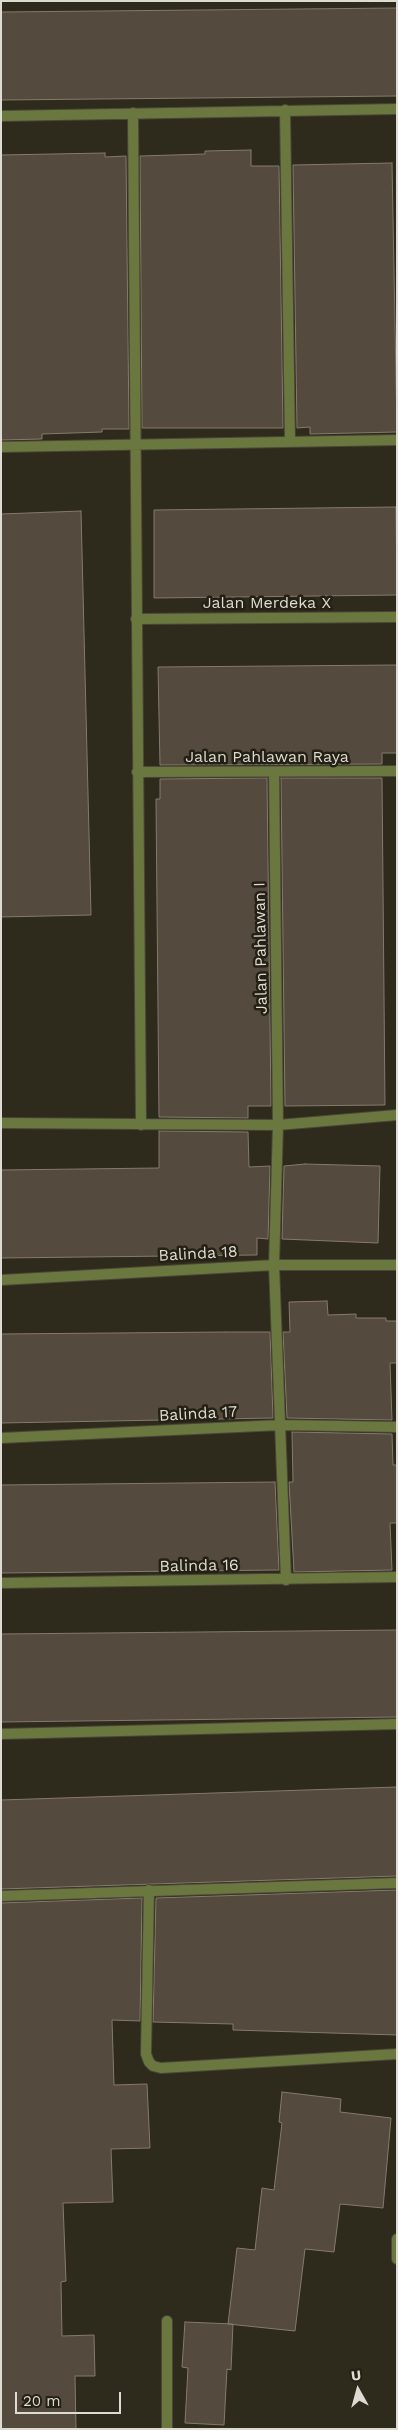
<!DOCTYPE html>
<style>
body{margin:0}
#map{position:relative;width:398px;height:2430px;overflow:hidden;background:#2e2a1c;font-family:"Work Sans",sans-serif}
canvas{display:block}
.frame{position:absolute;inset:0;border:2px solid #dddbd2;pointer-events:none}
.north{position:absolute;left:333px;top:2365px;width:50px;height:50px;-webkit-text-stroke:4px #242013;paint-order:stroke;rotate:353deg;font-size:14px;font-weight:700;line-height:20px;text-align:center;color:#dddbd2}
.north::after{content:'';display:block;margin:auto;width:18px;height:22px;background:#dddbd2;clip-path:polygon(50% 0,100% 100%,50% 72%,0 100%)}
.scale{position:absolute;left:15px;top:2392px;width:106px;height:22px;box-sizing:border-box;border:2px solid #dddbd2;border-top:0;padding-left:6px;font-size:15px;line-height:18px;white-space:nowrap;color:#dddbd2;-webkit-text-stroke:4px #242013;paint-order:stroke}
</style>
<div id="map">
<canvas width="398" height="2430"></canvas>
<div class="frame"></div>
<div class="north">U</div>
<div class="scale">20 m</div>
</div>
<script>
const ctx = document.querySelector('canvas').getContext('2d');
ctx.lineJoin = 'round';
function fill(path, color) { ctx.fillStyle = color; ctx.fill(path, 'evenodd'); }
const shape = rows => new Path2D(rows.map(r => 'M' + r).join(''));
function stroke(path, color, width, dash) { ctx.strokeStyle = color; ctx.lineWidth = width; ctx.lineCap = dash ? 'butt' : 'round'; ctx.setLineDash(dash || []); ctx.stroke(path); }
function write(font, color, halo, rows, align = 'center') {
  ctx.font = font + ' "Work Sans",sans-serif'; ctx.lineWidth = 5; ctx.setLineDash([]); ctx.textBaseline = 'middle'; ctx.strokeStyle = halo; ctx.fillStyle = color; for (const [text, x, y, turn = 0] of rows) {
    ctx.save(); ctx.translate(x, y); ctx.rotate((+turn || 0) * Math.PI / 180); ctx.textAlign = isNaN(turn) ? turn : align; if (halo) ctx.strokeText(text, 0, 0); ctx.fillText(text, 0, 0); ctx.restore();
  }
}
const building = shape([
 [397,8,397,96,1,100,1,12,397,8],
 [251,150,251,166,279,166,283,428,142,428,140,156,205,154,205,151,251,150],
 [105,153,105,157,126,156,129,429,102,429,102,432,42,434,42,439,1,440,1,155,105,153],
 [392,163,397,432,310,434,310,427,297,428,293,165,392,163],
 [396,507,397,595,154,598,154,510,396,507],
 [81,511,91,915,1,917,1,514,81,511],
 [397,665,397,753,382,753,382,764,160,765,158,667,397,665],
 [267,778,271,1106,248,1106,248,1118,159,1117,156,799,160,799,160,779,267,778],
 [281,778,382,778,385,1105,285,1106,281,778],
 [159,1131,248,1132,249,1167,270,1166,268,1239,257,1238,257,1255,1,1258,1,1170,159,1168,159,1131],
 [305,1164,380,1166,378,1243,282,1239,284,1166,305,1164],
 [327,1301,328,1315,356,1314,356,1318,386,1318,386,1321,397,1321,397,1363,390,1363,392,1420,287,1418,283,1332,290,1332,289,1302,327,1301],
 [226,1332,270,1332,273,1418,1,1423,1,1334,226,1332],
 [292,1432,392,1434,393,1465,397,1465,397,1523,390,1523,392,1570,294,1572,289,1482,293,1482,292,1432],
 [275,1482,279,1570,1,1573,1,1485,275,1482],
 [397,1630,397,1717,1,1722,1,1634,397,1630],
 [397,1787,397,1876,1,1889,1,1800,397,1787],
 [397,1890,397,2035,233,2030,233,2024,153,2022,156,1898,397,1890],
 [142,1898,140,2021,112,2020,114,2085,147,2084,150,2148,111,2149,113,2202,63,2203,66,2281,61,2282,62,2336,94,2335,95,2376,75,2376,76,2429,1,2429,1,1903,142,1898],
 [282,2092,341,2099,340,2112,391,2118,383,2208,340,2204,334,2252,305,2249,295,2331,228,2324,237,2248,255,2250,262,2188,274,2190,282,2123,279,2122,282,2092],
 [185,2322,233,2324,231,2370,227,2369,224,2425,185,2423,188,2368,182,2367,185,2322]
]);
fill(building, '#554a3e');
stroke(building, '#857a6d', 1);
const street = shape([
 [285,110,290,442],
 [133,113,141,1125],
 [1,116,397,109],
 [1,447,397,440],
 [136,619,397,617],
 [137,772,397,771],
 [274,772,278,1125,274,1265,286,1580],
 [1,1123,278,1125,397,1115],
 [1,1280,274,1265,397,1265],
 [1,1438,281,1425,397,1427],
 [1,1583,397,1577],
 [1,1734,397,1724],
 [149,1890,146,2054,149,2062,153,2066,161,2068,397,2054],
 [1,1896,397,1883],
 [397,2239,397,2259],
 [167,2429,167,2321]
]);
stroke(street, '#4a4639', 12);
stroke(street, '#6a783f', 10);
write('16px', '#dddbd2', '#242013', [
 ["Jalan Merdeka X",267,603],
 ["Jalan Pahlawan Raya",267,757],
 ["Jalan Pahlawan I",261,948,-91],
 ["Balinda 18",198,1254,-3],
 ["Balinda 17",198,1414,-3],
 ["Balinda 16",199,1566,-1]
]);
</script>
